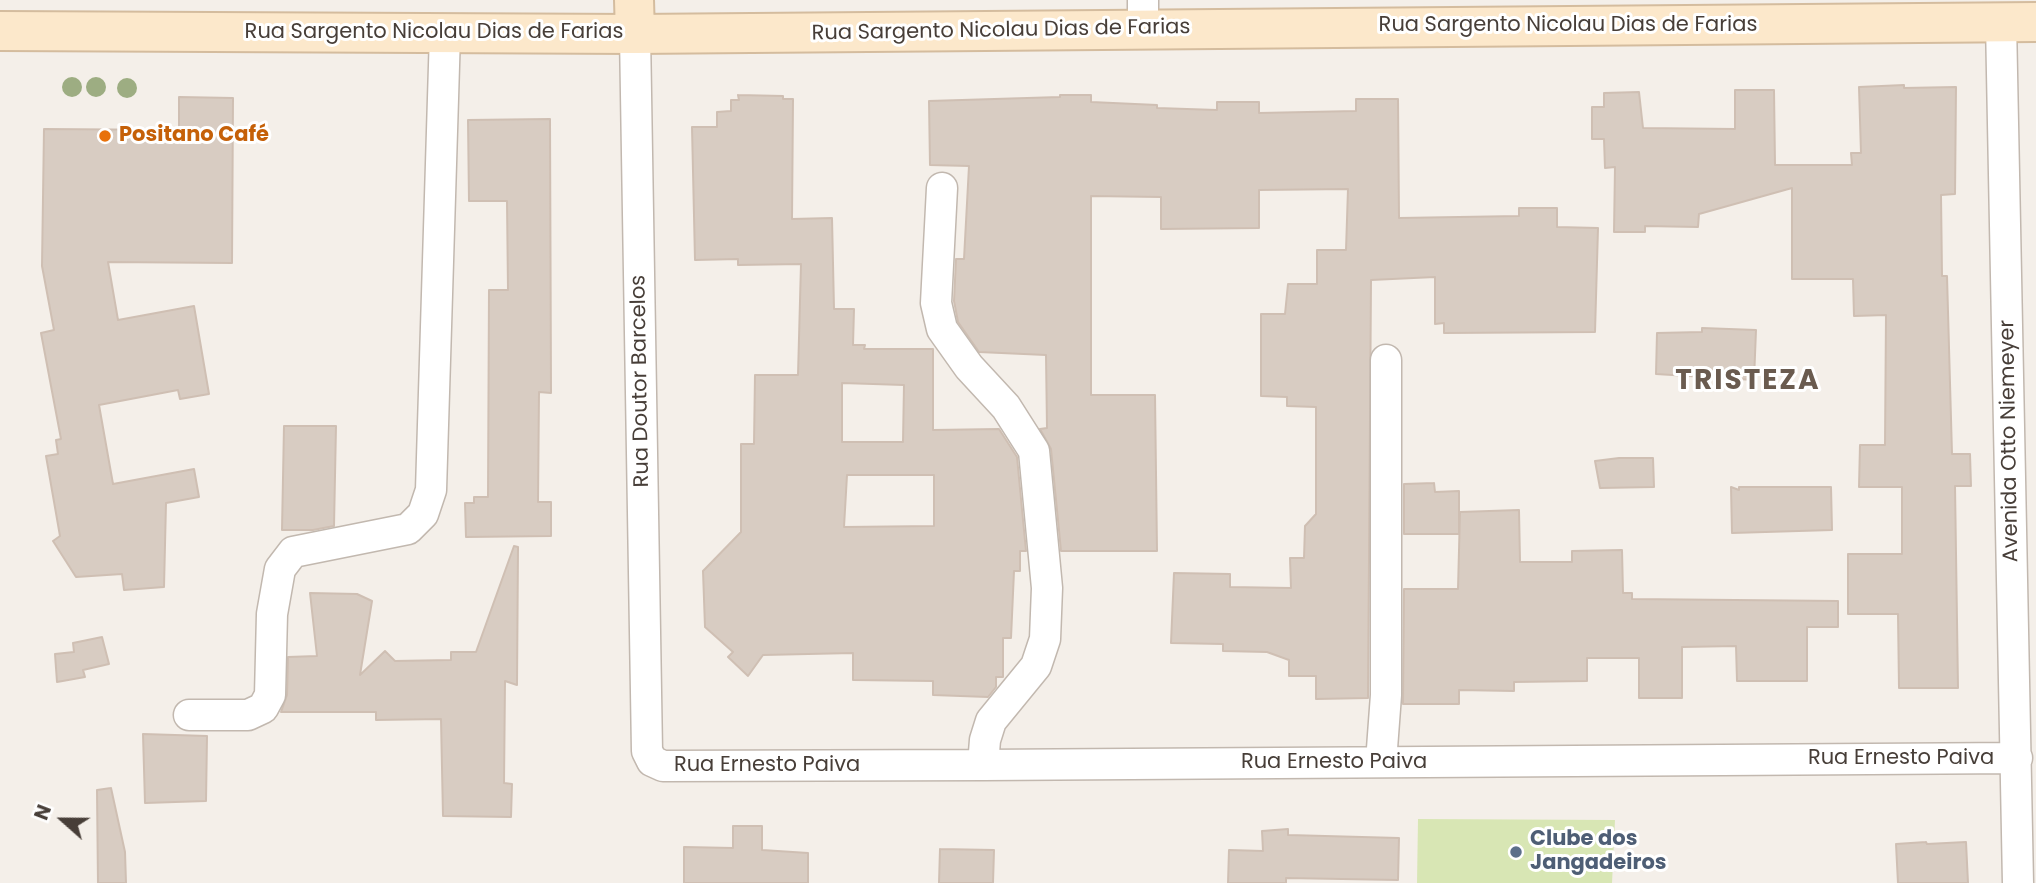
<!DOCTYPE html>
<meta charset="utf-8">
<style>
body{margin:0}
#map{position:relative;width:2036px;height:883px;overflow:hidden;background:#f4efe9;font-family:Poppins,sans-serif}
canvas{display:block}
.north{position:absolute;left:28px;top:785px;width:70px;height:70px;-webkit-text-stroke:5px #fff;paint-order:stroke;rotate:291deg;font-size:19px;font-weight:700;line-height:28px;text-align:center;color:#473e38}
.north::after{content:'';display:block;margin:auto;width:24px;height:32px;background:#473e38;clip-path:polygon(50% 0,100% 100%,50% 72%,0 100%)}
</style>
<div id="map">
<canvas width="2036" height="883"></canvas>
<div class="north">N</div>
</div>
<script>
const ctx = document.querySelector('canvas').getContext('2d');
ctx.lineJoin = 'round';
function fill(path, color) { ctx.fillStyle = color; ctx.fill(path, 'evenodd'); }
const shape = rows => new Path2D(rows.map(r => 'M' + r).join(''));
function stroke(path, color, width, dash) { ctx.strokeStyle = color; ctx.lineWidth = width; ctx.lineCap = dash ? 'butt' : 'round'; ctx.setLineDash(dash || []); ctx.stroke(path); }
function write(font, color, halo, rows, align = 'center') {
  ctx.font = font + ' Poppins,sans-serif'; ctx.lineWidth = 6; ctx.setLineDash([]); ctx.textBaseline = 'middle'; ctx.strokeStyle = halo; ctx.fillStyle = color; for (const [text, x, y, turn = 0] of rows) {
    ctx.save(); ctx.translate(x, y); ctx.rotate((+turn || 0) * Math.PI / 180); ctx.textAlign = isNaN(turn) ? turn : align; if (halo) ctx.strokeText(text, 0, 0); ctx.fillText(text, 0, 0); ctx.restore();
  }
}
fill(shape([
 [1418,819,1615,820,1612,883,1417,883]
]), '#d8e6b4');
const building = shape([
 [1904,85,1904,88,1956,87,1955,194,1941,195,1942,276,1947,276,1952,454,1970,454,1971,486,1955,486,1958,688,1899,688,1898,614,1848,614,1848,554,1902,554,1902,487,1859,487,1860,445,1885,445,1886,315,1854,316,1853,279,1792,279,1792,188,1699,214,1698,227,1645,226,1645,232,1614,232,1615,167,1605,168,1604,139,1592,139,1592,107,1604,107,1604,93,1639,92,1643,128,1735,129,1735,90,1774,90,1775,165,1852,165,1851,153,1861,153,1859,87,1904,85],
 [738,95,783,96,783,99,793,99,792,219,832,218,834,309,854,309,853,345,865,345,864,349,933,349,933,430,999,429,1017,457,1026,551,1020,551,1020,571,1014,571,1011,638,1003,638,1003,677,996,677,996,687,988,697,933,695,933,681,853,680,853,653,763,655,748,676,728,657,733,652,705,627,703,571,741,532,741,444,754,444,755,375,798,375,801,264,738,265,738,259,695,260,692,127,717,127,717,112,731,111,731,100,739,100,738,95],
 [842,383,904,385,903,442,842,442,842,383],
 [847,475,934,475,934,526,844,527,847,475],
 [1060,95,1091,95,1091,102,1157,105,1157,108,1217,110,1217,102,1259,102,1259,113,1356,111,1356,99,1398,99,1399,218,1519,216,1519,208,1557,208,1557,227,1598,228,1595,332,1444,333,1444,323,1435,324,1435,277,1371,280,1368,698,1316,699,1316,676,1289,676,1289,660,1267,652,1223,651,1223,644,1171,643,1174,573,1230,574,1230,587,1291,588,1290,558,1304,558,1305,526,1316,514,1316,407,1287,406,1287,397,1261,396,1261,314,1285,314,1288,284,1317,284,1317,250,1346,250,1348,189,1259,190,1259,228,1161,229,1161,197,1091,196,1091,395,1155,395,1157,551,1061,551,1051,449,1040,429,1047,428,1046,355,979,352,958,322,954,301,956,259,964,259,969,166,930,165,929,101,1060,97,1060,95],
 [179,97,233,98,232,263,108,262,118,320,194,306,209,394,180,399,178,390,99,405,113,484,194,469,199,497,166,503,164,587,124,590,122,574,76,577,53,541,60,536,46,456,58,454,56,440,61,439,41,333,54,330,42,266,44,129,179,130,179,97],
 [550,119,551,393,539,392,538,502,551,502,551,536,466,537,465,503,474,503,474,497,488,497,489,290,508,290,507,201,469,201,468,120,550,119],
 [1702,328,1756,330,1754,380,1656,374,1657,333,1702,332,1702,328],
 [284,426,336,426,334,526,313,530,282,530,284,426],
 [1619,458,1653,458,1654,487,1600,488,1595,461,1619,458],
 [1434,483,1435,492,1459,491,1459,534,1404,534,1404,484,1434,483],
 [1731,487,1739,490,1739,487,1831,487,1832,530,1732,533,1731,487],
 [1519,510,1520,562,1572,562,1572,551,1622,550,1623,593,1632,593,1632,599,1838,601,1838,627,1807,627,1807,681,1737,681,1736,646,1682,647,1682,698,1639,698,1639,658,1587,658,1587,681,1514,682,1514,691,1459,690,1459,704,1403,704,1404,589,1458,589,1460,512,1519,510],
 [514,546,518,547,517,685,505,681,504,783,512,784,511,817,443,816,441,719,376,720,376,712,281,712,287,695,288,657,317,656,310,593,357,594,372,601,360,675,385,651,395,661,451,660,451,652,476,652,514,546],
 [102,637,109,664,83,670,85,677,57,682,55,654,74,652,73,643,102,637],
 [143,734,207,736,206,801,145,803,143,734],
 [111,788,125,852,126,883,98,883,97,790,111,788],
 [733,826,762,826,762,850,808,853,808,883,684,883,684,847,733,848,733,826],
 [1288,829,1288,835,1399,838,1398,880,1286,878,1286,883,1228,883,1229,850,1263,851,1262,831,1288,829],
 [1926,842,1927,844,1966,842,1968,883,1898,883,1896,844,1926,842],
 [940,849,994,850,993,883,939,883,940,849]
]);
fill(building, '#d8ccc2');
stroke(building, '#cfbfb3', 2);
const street = shape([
 [2001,22,2018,883],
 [1143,29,1143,0],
 [635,34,647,751,652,761,663,766,983,765,2017,758],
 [942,188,936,303,942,329,969,367,1006,407,1034,451,1047,588,1045,639,1036,666,991,721,985,740,983,765],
 [189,715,248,715,263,708,270,695,272,614,280,569,293,552,408,529,423,514,431,490,445,33],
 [1381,762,1386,695,1386,360]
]);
const secondary = shape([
 [634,0,635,34],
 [0,31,635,34,2036,22]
]);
stroke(street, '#c2b8af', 33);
stroke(secondary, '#d4bc9e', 42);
stroke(street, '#fff', 30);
stroke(secondary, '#fce8cb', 38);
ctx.fillStyle = '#9dad82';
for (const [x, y] of [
 [72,87],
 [96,87],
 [127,88]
]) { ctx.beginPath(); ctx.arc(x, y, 10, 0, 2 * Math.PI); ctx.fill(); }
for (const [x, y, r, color] of [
 [105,136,7,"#e8710a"],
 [1516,852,7,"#5c6f8a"]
]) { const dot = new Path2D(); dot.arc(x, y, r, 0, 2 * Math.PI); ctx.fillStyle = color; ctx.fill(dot); stroke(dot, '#fff', 2.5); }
write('21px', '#473e38', '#fff', [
 ["Rua Sargento Nicolau Dias de Farias",1568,26],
 ["Rua Sargento Nicolau Dias de Farias",1001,31,-1],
 ["Rua Sargento Nicolau Dias de Farias",434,33],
 ["Rua Doutor Barcelos",641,381,-91],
 ["Avenida Otto Niemeyer",2010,441,-91],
 ["Rua Ernesto Paiva",1901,759],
 ["Rua Ernesto Paiva",1334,763],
 ["Rua Ernesto Paiva",767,766]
]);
write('bold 21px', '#c56008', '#fff', [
 ["Positano Café",119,136]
], 'left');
write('bold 21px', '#4e5e75', '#fff', [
 ["Clube dos",1530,840],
 ["Jangadeiros",1530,864]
], 'left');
ctx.letterSpacing = '2px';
write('bold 28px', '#6a5b4f', '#fff', [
 ["TRISTEZA",1748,382]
]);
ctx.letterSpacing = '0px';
</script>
